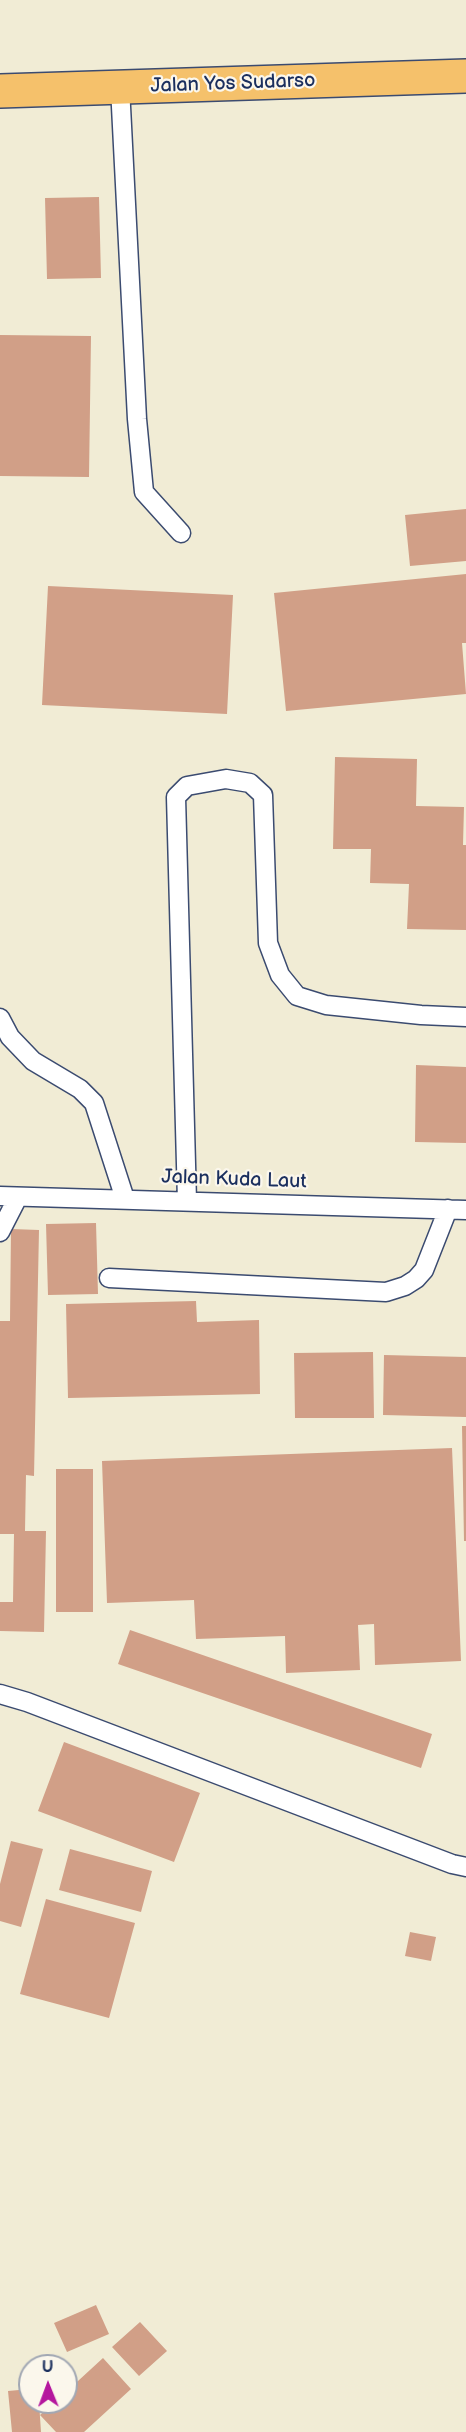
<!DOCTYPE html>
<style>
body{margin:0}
#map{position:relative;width:466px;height:2432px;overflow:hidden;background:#f1ecd5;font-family:"Balsamiq Sans",sans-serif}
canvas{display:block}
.north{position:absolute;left:18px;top:2354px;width:60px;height:60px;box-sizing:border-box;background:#fbf7ec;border:2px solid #a1a7b3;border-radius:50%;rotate:359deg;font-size:16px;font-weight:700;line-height:24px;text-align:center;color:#1b2f5e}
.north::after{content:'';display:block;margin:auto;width:21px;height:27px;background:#b5179e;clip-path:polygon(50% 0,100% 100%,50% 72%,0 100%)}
</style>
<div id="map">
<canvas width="466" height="2432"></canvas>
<div class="north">U</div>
</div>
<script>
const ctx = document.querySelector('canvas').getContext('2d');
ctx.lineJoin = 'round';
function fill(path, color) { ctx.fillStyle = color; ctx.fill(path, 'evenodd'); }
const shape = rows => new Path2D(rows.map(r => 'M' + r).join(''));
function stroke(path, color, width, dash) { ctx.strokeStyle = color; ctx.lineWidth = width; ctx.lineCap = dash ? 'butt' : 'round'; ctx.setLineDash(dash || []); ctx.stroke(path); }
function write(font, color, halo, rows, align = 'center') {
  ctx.font = font + ' "Balsamiq Sans",sans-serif'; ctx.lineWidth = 4.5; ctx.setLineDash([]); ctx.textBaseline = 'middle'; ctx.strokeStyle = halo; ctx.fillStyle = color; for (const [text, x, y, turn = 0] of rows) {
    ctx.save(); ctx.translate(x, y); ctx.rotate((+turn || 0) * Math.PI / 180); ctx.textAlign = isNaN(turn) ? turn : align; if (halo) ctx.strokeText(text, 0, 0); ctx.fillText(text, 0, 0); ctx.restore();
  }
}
fill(shape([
 [99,197,101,278,47,279,45,198],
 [0,335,91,336,89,477,0,476],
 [466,509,466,561,410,566,405,515],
 [466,574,466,643,462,643,466,694,286,711,274,593],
 [48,586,233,595,227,714,42,705],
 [335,757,417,759,416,806,464,807,463,845,466,845,466,930,407,929,409,884,370,883,371,849,333,849],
 [416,1065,466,1067,466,1143,415,1142],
 [96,1223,98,1294,48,1295,46,1224],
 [11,1229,39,1230,34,1476,26,1475,25,1531,46,1531,44,1632,0,1631,0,1602,13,1602,14,1534,0,1534,0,1321,10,1321],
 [196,1301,197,1322,259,1320,260,1394,68,1398,66,1304],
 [373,1352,374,1418,295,1418,294,1353],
 [384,1355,466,1357,466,1417,383,1415],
 [462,1426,466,1426,466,1541,464,1541],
 [452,1448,461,1661,375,1665,374,1624,358,1625,360,1670,286,1673,285,1636,196,1639,194,1600,107,1603,102,1461],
 [56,1469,93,1469,93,1612,56,1612],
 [130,1630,432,1734,421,1768,118,1664],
 [64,1742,200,1793,174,1862,38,1811],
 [11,1841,43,1849,21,1927,0,1921,0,1884],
 [70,1849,152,1871,141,1912,59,1890],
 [46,1899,135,1923,109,2018,20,1994],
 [410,1932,436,1937,431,1961,405,1956],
 [96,2305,109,2334,67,2352,54,2323],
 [140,2322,167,2351,139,2376,112,2347],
 [103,2358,131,2389,84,2432,56,2432,40,2415,55,2402,66,2402,66,2392],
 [30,2389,30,2402,39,2402,41,2432,12,2432,8,2391]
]), '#d19f87');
const service = shape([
 [120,87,137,419,144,492,181,533],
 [0,1018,10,1037,33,1061,80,1089,94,1103,125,1199],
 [0,1196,466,1210],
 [187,1201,176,797,187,786,226,779,250,783,263,795,268,943,280,975,297,996,326,1005,421,1015,466,1017],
 [0,1232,18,1197],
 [109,1278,386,1292,405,1286,416,1279,424,1270,448,1209],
 [0,1694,27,1702,452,1864,466,1867]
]);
const primary = shape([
 [0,91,466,76]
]);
stroke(service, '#3b4b70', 21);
stroke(primary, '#3b4b70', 36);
stroke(service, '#fff', 18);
stroke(primary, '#f5c16b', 33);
write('20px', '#1b2f5e', '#fbf7ec', [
 ["Jalan Yos Sudarso",233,84,-2],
 ["Jalan Kuda Laut",234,1180,2]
]);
</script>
